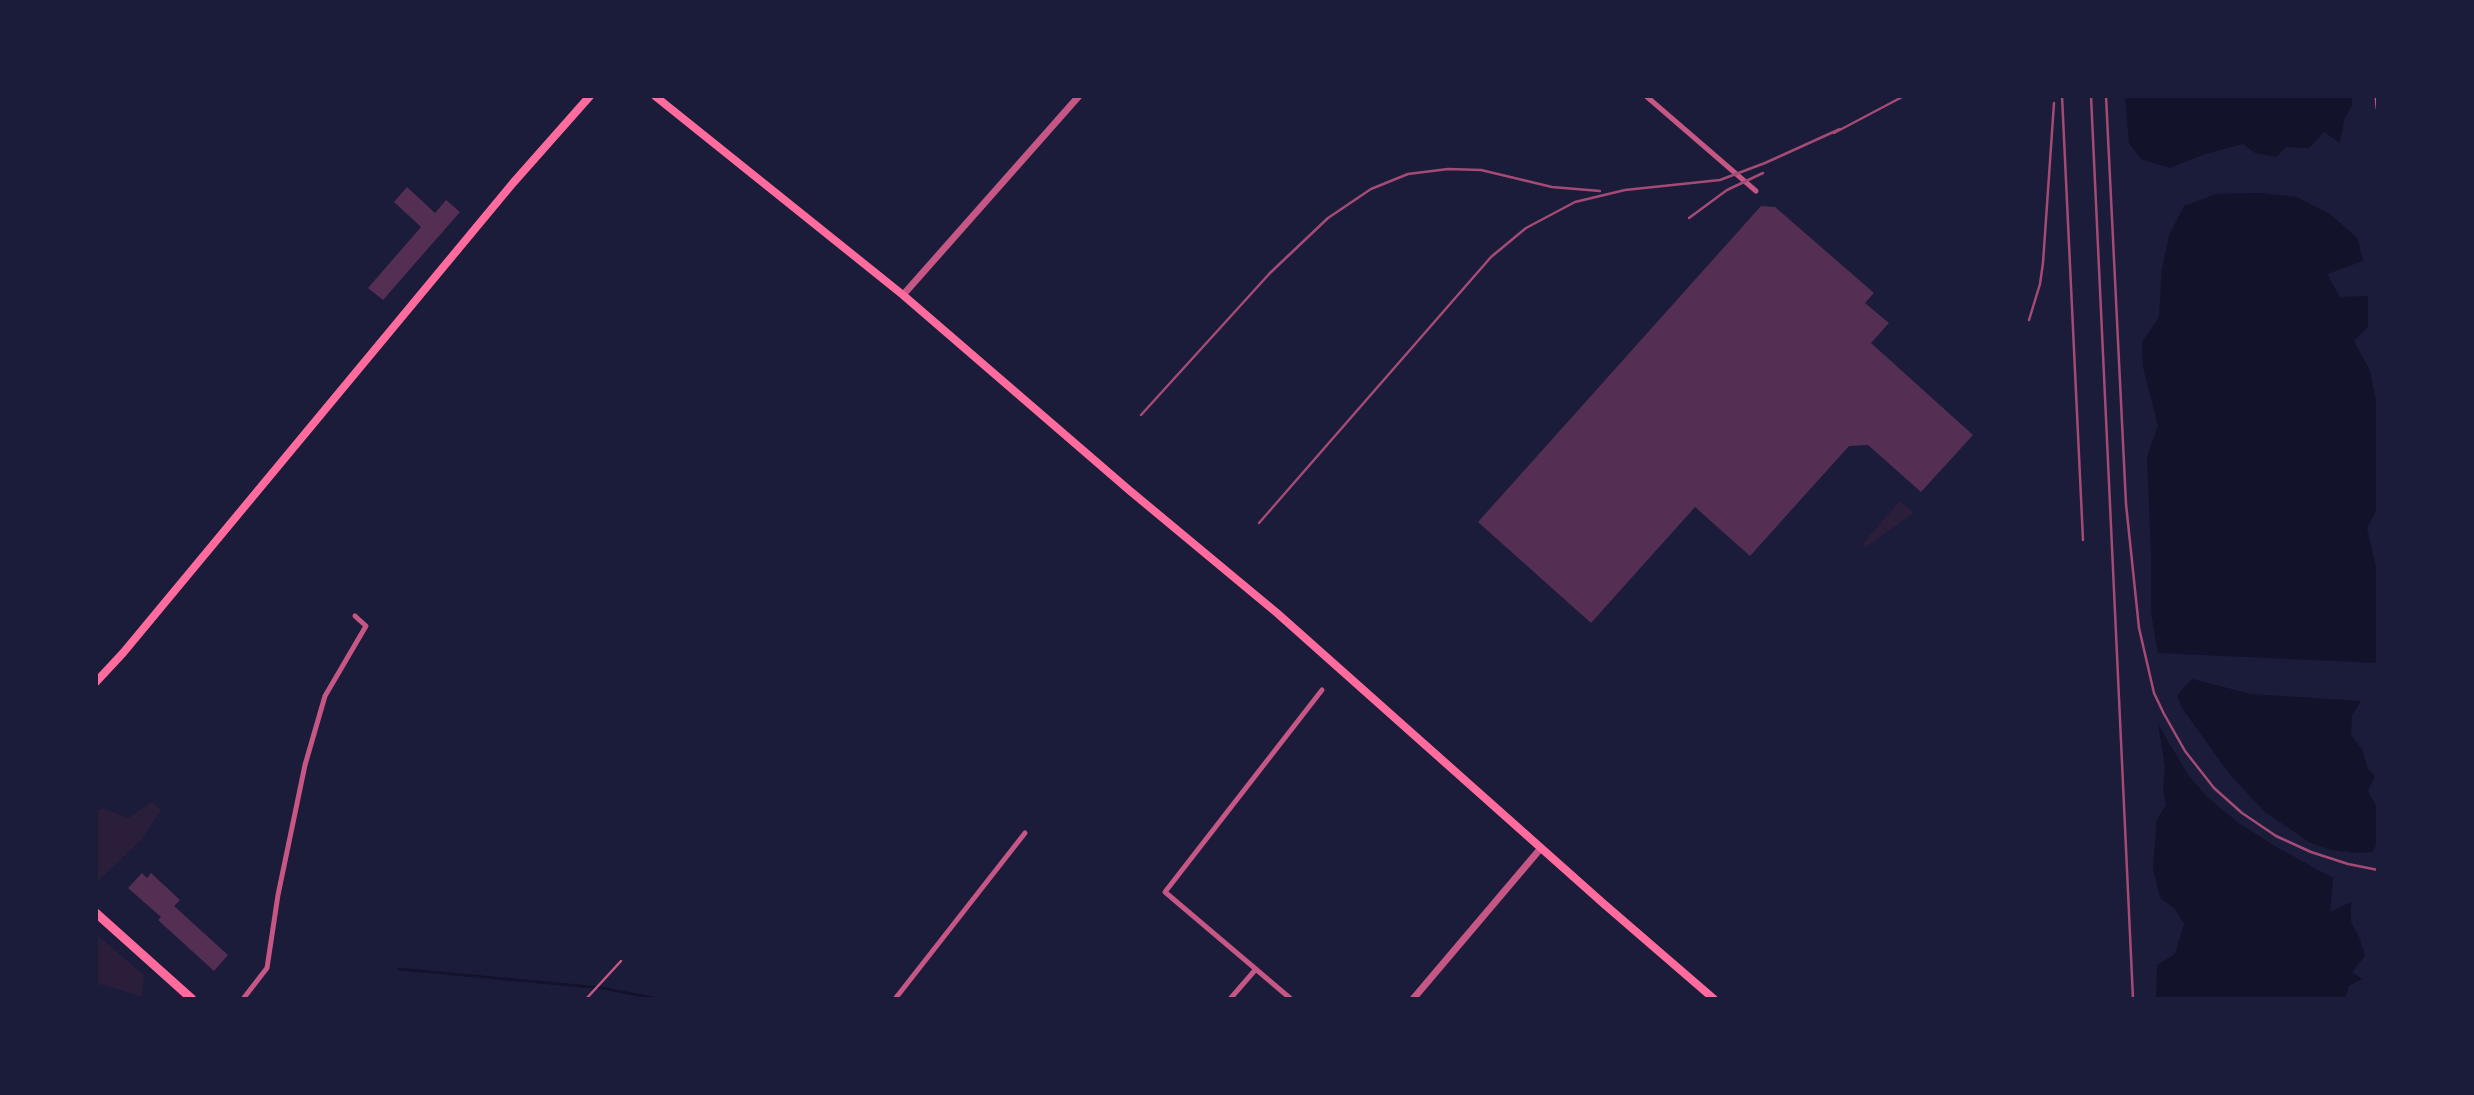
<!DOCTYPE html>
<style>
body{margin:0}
#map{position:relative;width:2474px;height:1095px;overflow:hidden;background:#1b1b3a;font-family:Mulish,sans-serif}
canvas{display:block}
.frame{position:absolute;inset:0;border:98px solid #1b1b3a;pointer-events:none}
</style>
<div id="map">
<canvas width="2474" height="1095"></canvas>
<div class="frame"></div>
</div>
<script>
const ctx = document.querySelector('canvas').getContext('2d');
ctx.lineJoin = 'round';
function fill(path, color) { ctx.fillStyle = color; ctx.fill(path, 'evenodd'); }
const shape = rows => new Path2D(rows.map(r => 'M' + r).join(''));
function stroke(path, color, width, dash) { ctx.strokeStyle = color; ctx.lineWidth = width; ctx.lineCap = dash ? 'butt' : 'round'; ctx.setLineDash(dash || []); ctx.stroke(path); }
fill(shape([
 [1900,501,1914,513,1866,547,1863,543],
 [152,802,161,810,142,839,96,883,96,811,103,808,128,818],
 [96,934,144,975,142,997,104,985,96,984]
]), '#2a1e3b');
fill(shape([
 [2125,96,2352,96,2352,105,2344,120,2340,143,2324,132,2309,148,2286,147,2276,157,2255,153,2243,144,2205,154,2170,168,2141,159,2129,143],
 [2259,193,2297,197,2330,214,2358,239,2363,261,2327,274,2340,297,2368,296,2368,327,2354,341,2370,371,2378,410,2378,507,2367,528,2378,576,2378,663,2158,653,2151,612,2151,555,2147,457,2158,426,2143,367,2142,342,2159,317,2162,268,2169,235,2184,206,2216,194],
 [2192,679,2251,694,2361,701,2352,715,2351,735,2362,749,2368,769,2375,776,2368,791,2378,810,2378,838,2373,852,2355,853,2331,850,2309,842,2265,812,2230,775,2182,708,2177,695],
 [2158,724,2187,773,2205,795,2237,822,2273,845,2333,878,2330,912,2351,902,2351,922,2360,939,2365,956,2352,972,2362,979,2349,986,2345,999,2156,999,2157,965,2175,954,2184,924,2174,908,2160,898,2153,868,2157,819,2166,805,2163,788,2165,767]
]), '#12122b');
stroke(shape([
 [399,969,602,988,659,999]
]), '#12122b', 2.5);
fill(shape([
 [407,187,435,213,446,200,460,212,383,300,368,288,421,227,394,202],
 [1761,206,1775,207,1874,293,1865,303,1889,323,1871,343,1973,435,1921,492,1868,445,1849,446,1750,556,1695,507,1591,623,1478,522],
 [142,873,147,878,151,873,180,900,174,906,228,955,214,971,158,920,161,917,128,888]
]), '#542f53');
stroke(shape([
 [586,999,621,961]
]), '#c65784', 2.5);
stroke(shape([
 [1646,96,1756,191],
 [2377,96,2378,108],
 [243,999,267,968,278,895,305,765,325,696,366,626,355,616],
 [895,999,1025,833],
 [1230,999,1256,969],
 [1291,999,1165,892,1322,690]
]), '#c65784', 5);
stroke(shape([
 [903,295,1079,96],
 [1413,999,1541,848]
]), '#c65784', 7);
stroke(shape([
 [655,96,903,295,1129,490,1277,613,1604,904,1714,999],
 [96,682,123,653,513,183,590,96]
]), '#ff6b9d', 8);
stroke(shape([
 [96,913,192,999]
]), '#ff6b9d', 9);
stroke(shape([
 [2062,96,2083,540],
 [2091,96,2133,999],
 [2106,96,2126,504,2139,628,2154,693,2164,714,2185,751,2214,788,2242,813,2276,836,2311,852,2348,864,2378,870],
 [1834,133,1904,96],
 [1689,218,1727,190,1763,173],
 [2029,320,2040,284,2043,263,2054,103],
 [1141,415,1270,273,1328,218,1371,189,1408,174,1448,169,1481,170,1552,187,1600,191],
 [1259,523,1491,257,1526,228,1575,202,1625,190,1720,180,1765,163,1840,129]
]), '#a44b75', 2.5);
</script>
